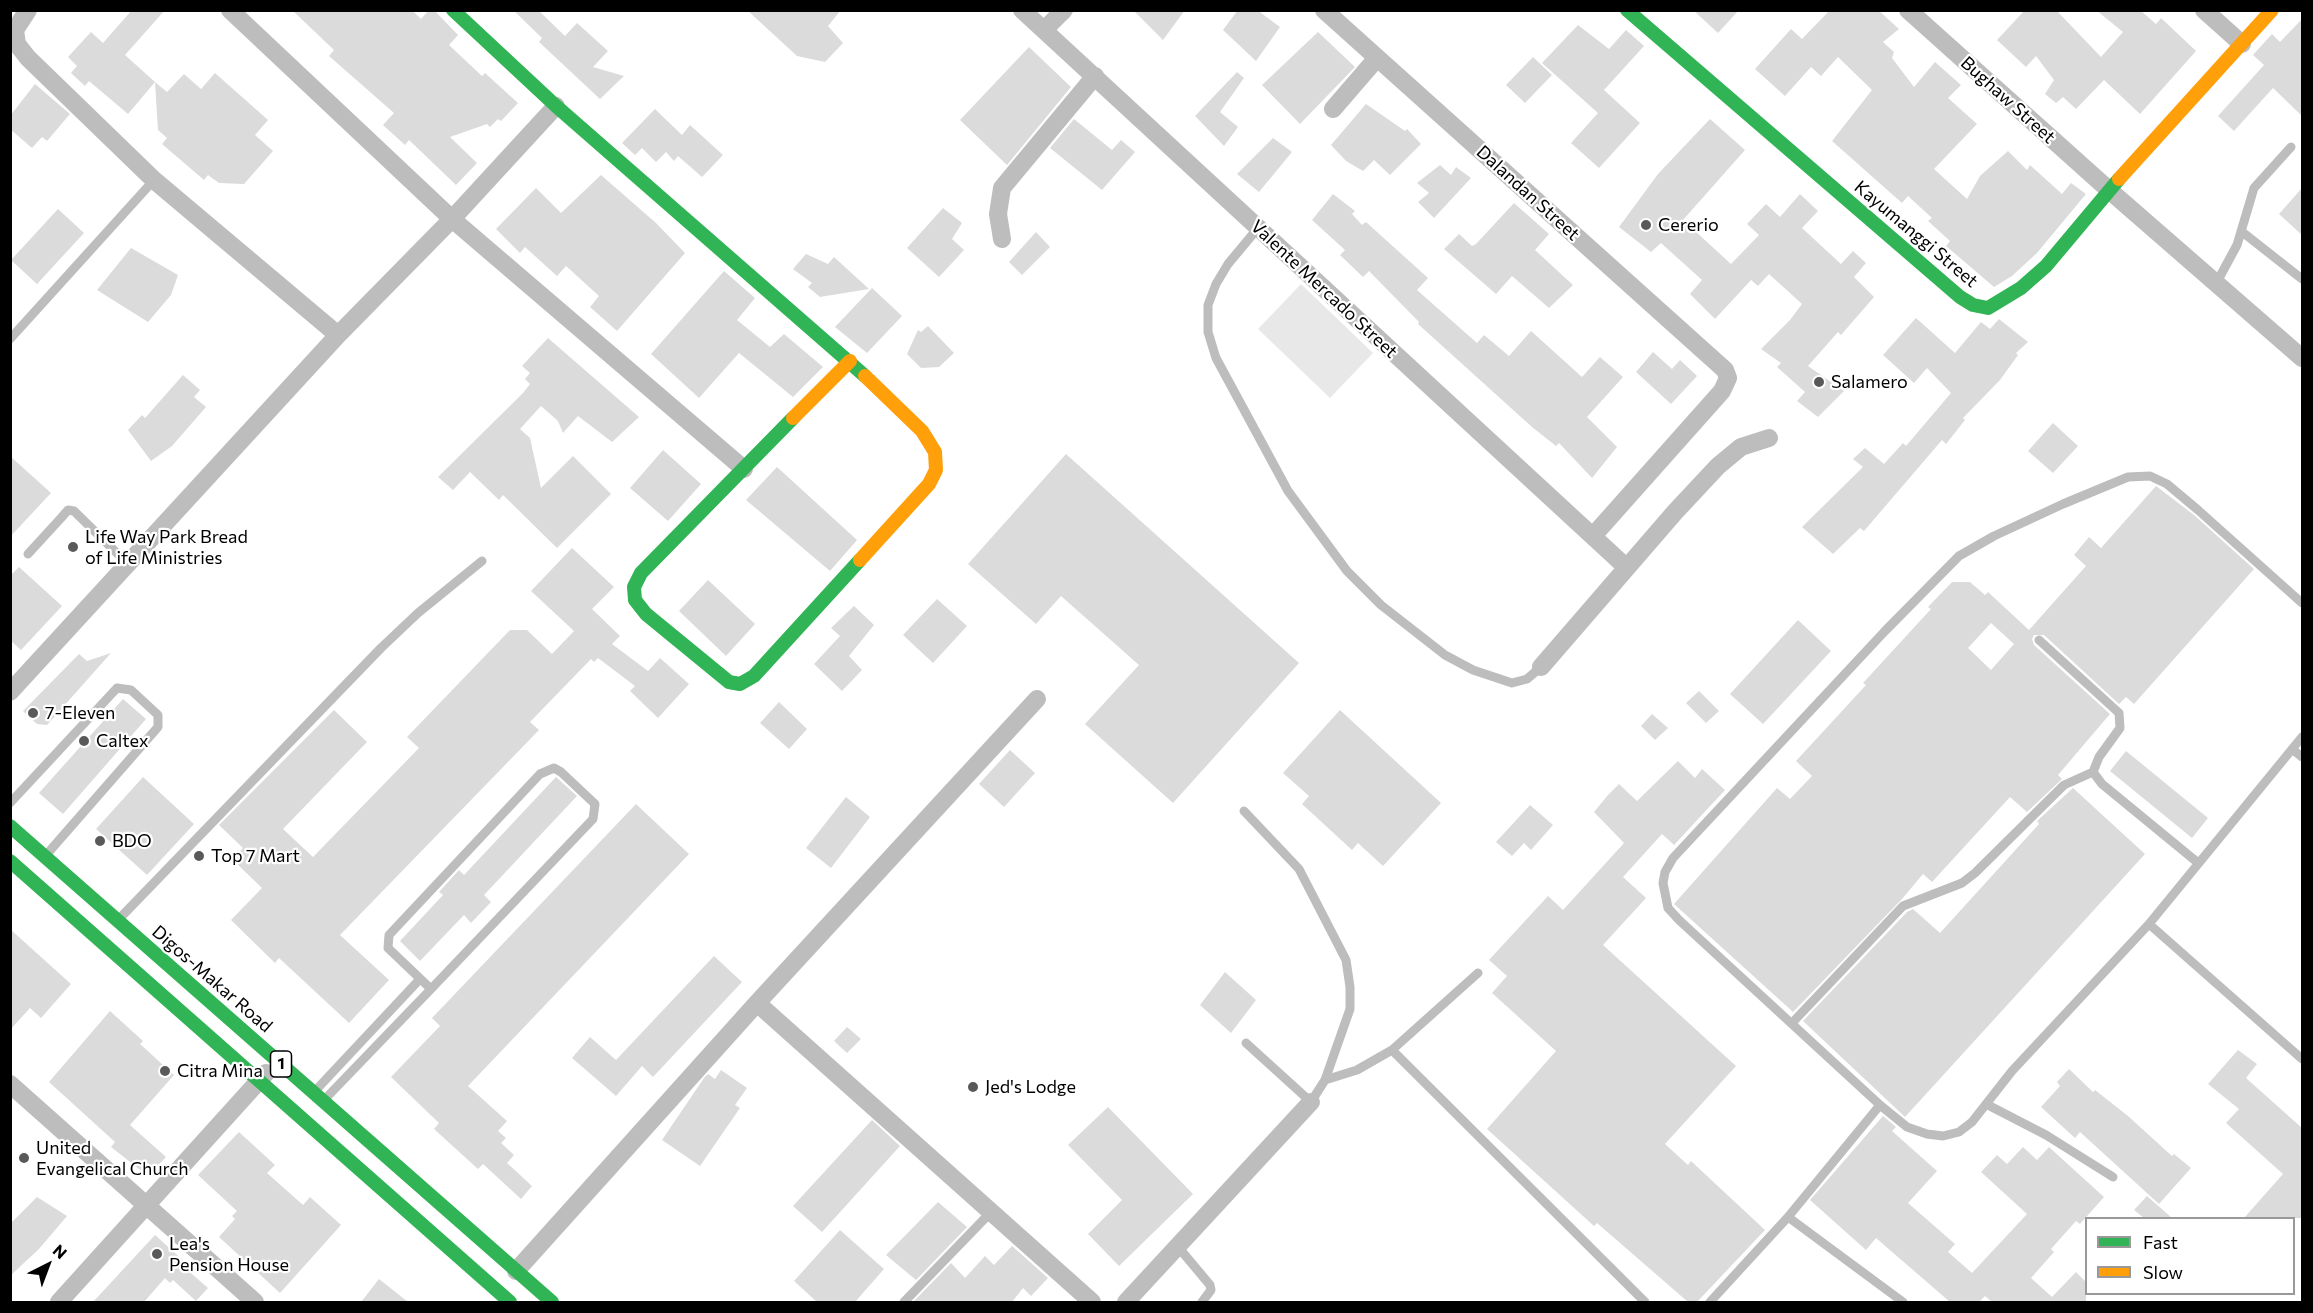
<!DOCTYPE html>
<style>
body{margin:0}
#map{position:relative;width:2313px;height:1313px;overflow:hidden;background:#fff;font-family:Commissioner,sans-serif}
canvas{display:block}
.frame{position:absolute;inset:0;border:12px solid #000;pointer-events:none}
.legend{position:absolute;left:2085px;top:1217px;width:210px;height:78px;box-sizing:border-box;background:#fff;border:2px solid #999;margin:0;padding:8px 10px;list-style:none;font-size:18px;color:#000}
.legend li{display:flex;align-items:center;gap:12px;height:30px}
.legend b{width:30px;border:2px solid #999}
.north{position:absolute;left:18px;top:1235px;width:60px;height:60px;-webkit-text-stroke:4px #fff;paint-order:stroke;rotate:42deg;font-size:16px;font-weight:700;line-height:24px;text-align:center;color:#000}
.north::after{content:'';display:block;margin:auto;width:21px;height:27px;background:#000;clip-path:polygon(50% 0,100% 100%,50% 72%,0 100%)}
</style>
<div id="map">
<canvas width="2313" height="1313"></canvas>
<div class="frame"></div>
<ul class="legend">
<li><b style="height:8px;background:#30b455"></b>Fast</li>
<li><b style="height:8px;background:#ff9f0a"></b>Slow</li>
</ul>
<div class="north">N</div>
</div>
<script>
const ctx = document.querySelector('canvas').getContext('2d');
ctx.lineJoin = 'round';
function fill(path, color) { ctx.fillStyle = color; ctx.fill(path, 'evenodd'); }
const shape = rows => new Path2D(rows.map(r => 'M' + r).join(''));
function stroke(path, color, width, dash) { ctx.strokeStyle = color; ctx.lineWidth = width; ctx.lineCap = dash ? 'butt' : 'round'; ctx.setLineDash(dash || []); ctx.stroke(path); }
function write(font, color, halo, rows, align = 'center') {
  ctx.font = font + ' Commissioner,sans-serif'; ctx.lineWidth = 4.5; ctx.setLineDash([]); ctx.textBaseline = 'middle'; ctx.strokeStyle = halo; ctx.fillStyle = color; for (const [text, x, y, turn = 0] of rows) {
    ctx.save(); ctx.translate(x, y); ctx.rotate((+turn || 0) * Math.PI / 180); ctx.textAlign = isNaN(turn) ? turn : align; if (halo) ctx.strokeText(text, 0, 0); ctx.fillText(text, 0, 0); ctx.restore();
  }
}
fill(shape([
 [1301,284,1373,353,1330,398,1258,329]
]), '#e8e8e8');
fill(shape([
 [132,10,165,10,125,55,155,82,128,114,89,81,85,86,71,73,77,66,68,57,91,32,103,43],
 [292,10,412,10,421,19,429,10,434,10,458,35,449,45,482,76,485,73,518,103,501,121,498,119,490,127,487,124,450,137,477,163,456,185,409,140,405,145,383,125,394,113,329,56,334,50],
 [513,10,538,10,565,36,577,23,608,51,593,67,624,76,600,99,539,42,542,38],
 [747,10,841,10,828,26,843,43,825,62,797,56],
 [1133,10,1185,10,1163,40],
 [1238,10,1257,10,1280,27,1256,61,1223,30],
 [1693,10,1739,10,1718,33],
 [1830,10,1878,10,1899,29,1883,42,1894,52,1892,58,1914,87,1935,62,1961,85,1948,98,1977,124,1934,169,1967,199,1980,176,2008,151,2027,170,2030,165,2062,194,2071,183,2086,194,2037,253,2012,276,1994,287,1946,246,1950,241,1928,221,1932,218,1908,196,1902,203,1832,141,1872,90,1838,57,1821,76,1811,67,1785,96,1755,69,1791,29,1802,39],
 [2025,10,2056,10,2101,57,2123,32,2096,10,2140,10,2156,24,2161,18,2196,51,2140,114,2104,80,2076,109,2063,97,2056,103,2045,94,2054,80,2036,56,2026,67,1997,40],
 [2302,19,2302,116,2273,88,2234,131,2218,116,2264,65,2253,55,2272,34,2280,42],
 [1578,25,1609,49,1626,30,1644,46,1604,90,1640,123,1599,168,1571,143,1598,113,1542,63],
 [1318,32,1355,67,1300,124,1262,85],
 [1029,47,1071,87,1007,165,960,120],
 [1533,57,1552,75,1525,103,1506,85],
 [1237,72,1244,78,1220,112,1238,127,1224,146,1195,116],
 [215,73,268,120,255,135,273,151,244,184,219,183,208,175,204,180,162,144,167,138,158,130,155,82,167,92,184,74,201,89],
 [35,84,70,114,47,141,42,137,32,148,10,129,10,116],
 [1366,104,1405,131,1407,129,1421,144,1390,175,1374,160,1363,171,1346,161,1331,145],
 [655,109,682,135,690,125,723,155,702,177,678,156,674,161,666,152,656,162,642,148,635,155,622,143],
 [1074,119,1112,150,1121,140,1135,152,1102,190,1050,148],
 [1710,119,1745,150,1683,220,1731,264,1759,235,1747,224,1766,204,1780,217,1800,194,1818,211,1802,228,1841,264,1853,251,1866,263,1854,277,1874,297,1841,335,1838,332,1808,366,1844,391,1818,417,1797,401,1805,392,1777,367,1781,363,1761,349,1790,320,1802,304,1769,274,1758,286,1751,280,1715,319,1690,294,1702,280,1661,243,1651,252,1619,227,1658,174],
 [1273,138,1292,152,1259,192,1237,174],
 [1440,165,1451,175,1456,167,1471,178,1434,218,1418,202,1429,193,1417,183],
 [601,175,656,223,685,253,617,331,590,307,599,296,566,266,557,276,525,247,520,253,496,229,536,188,561,213],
 [2302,188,2302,235,2279,214],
 [1333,194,1355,211,1352,214,1362,225,1366,222,1428,278,1417,290,1477,343,1484,335,1509,356,1531,331,1582,377,1600,357,1623,377,1587,417,1617,447,1592,478,1559,443,1556,446,1532,427,1418,324,1419,322,1369,271,1363,277,1340,255,1345,250,1312,220],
 [1514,203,1549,234,1535,250,1573,285,1549,308,1512,276,1496,294,1444,249,1459,234,1472,246,1476,244],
 [943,208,962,223,952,239,964,250,939,277,907,248],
 [58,209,84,233,37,284,11,260],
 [1036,232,1050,247,1022,275,1009,262],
 [131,248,178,275,171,295,148,322,97,290],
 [806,254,828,264,834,257,869,289,820,297,808,287,812,283,793,269],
 [724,271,755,298,737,320,770,347,784,334,823,367,793,397,739,353,699,398,651,354],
 [872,288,902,316,867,353,835,327],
 [1916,318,1955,353,1981,322,1990,329,1999,319,2028,342,2016,353,2018,355,2000,380,1963,418,1965,420,1946,444,1942,440,1864,531,1860,528,1833,554,1802,527,1863,467,1853,459,1865,448,1884,464,1903,443,1906,446,1951,393,1927,368,1914,383,1883,355],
 [928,326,954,353,939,367,921,368,907,354,918,330,921,332],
 [548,338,639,417,612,442,578,416,563,433,558,421,541,406,520,429,530,438,541,488,573,456,611,494,557,548,503,495,499,500,470,472,453,490,438,477,523,393,530,384,525,379,530,373,522,366],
 [1653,352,1672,369,1680,360,1697,376,1671,404,1636,372],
 [183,375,200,390,194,397,206,407,172,446,151,461,128,430,142,415,145,418],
 [2053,423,2078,446,2053,473,2028,451],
 [663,450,701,484,668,521,630,488],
 [1066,454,1299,663,1173,803,1085,724,1139,665,1061,596,1036,624,968,564],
 [10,456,51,493,10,537],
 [777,467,857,540,830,571,746,500],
 [2156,486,2194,515,2254,569,2134,704,2126,697,2119,704,2044,635,2034,635,2032,639,2034,645,2110,714,2058,775,2062,779,2027,812,2010,797,1932,882,1923,874,1902,899,1793,1012,1674,904,1777,788,1790,799,1812,776,1796,761,1866,685,1863,683,1931,609,1928,607,1952,582,1970,582,1985,595,1988,592,2029,630,2086,566,2074,555,2089,537,2101,548],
 [1991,623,2014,644,1991,670,1968,648],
 [572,548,614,587,592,609,620,636,612,644,648,671,660,658,689,684,658,718,630,691,635,686,598,658,594,662,591,659,530,722,539,730,340,935,389,980,349,1023,279,958,275,963,231,920,262,888,232,859,243,848,219,825,334,710,367,742,283,829,313,857,419,748,407,737,510,630,527,630,552,654,574,631,531,591],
 [19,567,62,606,21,650,10,640,10,576],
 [708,580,755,624,726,656,679,611],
 [937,599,967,626,933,663,903,635],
 [854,606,874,625,849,656,862,670,842,691,814,664,840,636,831,628],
 [1798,620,1831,651,1763,724,1730,694],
 [111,653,47,725,37,724,23,711,79,654,87,661],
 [1699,691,1719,711,1706,723,1686,703],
 [123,699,146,719,63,814,39,793],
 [779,702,807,729,789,749,760,723],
 [1340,710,1441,803,1383,866,1358,843,1352,850,1302,804,1309,796,1283,773],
 [1652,714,1668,728,1655,740,1641,726],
 [1010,750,1035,773,1004,807,979,784],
 [2126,751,2208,818,2192,838,2110,771],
 [1678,761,1695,778,1702,769,1725,790,1674,845,1662,834,1623,877,1646,898,1603,945,1736,1066,1665,1144,1688,1165,1691,1161,1765,1230,1697,1302,1688,1302,1597,1223,1594,1226,1487,1129,1556,1051,1492,993,1507,976,1489,960,1548,896,1563,910,1624,843,1594,812,1608,795,1619,784,1637,801],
 [143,777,194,824,147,875,96,829],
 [556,777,577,796,484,895,491,902,471,923,464,915,420,961,400,941,443,895,439,892,459,870,464,875],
 [2073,788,2145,854,1905,1117,1803,1021,1907,912,1913,909,1940,933,2039,824,2037,821],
 [846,797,870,817,831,868,806,848],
 [636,804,689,854,468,1086,507,1121,498,1131,506,1138,501,1143,514,1155,507,1163,532,1186,521,1199,483,1164,478,1169,434,1129,439,1123,391,1077,440,1026,432,1018],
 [1530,805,1553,825,1531,850,1524,843,1512,856,1496,842],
 [10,929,71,984,41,1018,30,1008,10,1030],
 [714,956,742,982,653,1077,642,1066,616,1096,572,1058,590,1037,616,1060],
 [1225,972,1256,1000,1231,1033,1200,1005],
 [110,1011,143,1041,140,1044,174,1075,130,1125,166,1157,148,1176,111,1147,115,1142,49,1082],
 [847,1027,861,1039,847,1053,834,1041],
 [2238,1050,2257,1064,2246,1078,2302,1128,2302,1218,2244,1218,2283,1174,2226,1123,2239,1109,2208,1084],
 [2069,1069,2093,1092,2095,1090,2128,1116,2172,1156,2174,1154,2191,1168,2159,1204,2080,1132,2075,1138,2041,1107,2060,1086,2057,1082],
 [721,1070,747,1088,735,1105,740,1108,700,1166,662,1140,704,1078,708,1074,715,1079],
 [1108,1107,1193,1194,1119,1266,1088,1234,1122,1200,1068,1145],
 [1883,1116,1896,1127,1892,1131,1937,1171,1908,1203,1955,1244,1948,1252,1972,1273,2027,1214,1981,1172,1997,1155,2007,1164,2023,1147,2037,1160,2049,1147,2104,1197,2080,1224,2076,1221,2051,1249,2054,1252,2031,1278,2052,1297,2076,1272,2086,1282,2086,1302,1992,1302,1985,1296,1979,1302,1950,1302,1876,1238,1866,1250,1810,1200],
 [872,1120,900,1146,822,1232,793,1206],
 [239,1132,275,1165,267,1173,303,1205,310,1197,341,1225,280,1293,219,1237,235,1219,232,1216,237,1211,198,1175],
 [2147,1196,2172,1218,2144,1218,2134,1210],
 [37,1197,67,1216,39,1249,10,1276,10,1224],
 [938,1202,967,1227,916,1280,886,1255],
 [840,1230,884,1269,855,1302,817,1302,794,1281],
 [155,1235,187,1264,184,1267,208,1288,196,1301,173,1280,170,1283,165,1278,144,1302,93,1302],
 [1012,1246,1048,1278,1031,1296,1023,1288,1012,1302,913,1302,951,1263,965,1278,985,1256,994,1265],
 [379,1279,408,1302,361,1302]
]), '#dbdbdb');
stroke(shape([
 [1258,228,1228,264,1216,284,1208,305,1208,332,1216,358,1288,491,1347,571,1381,605,1445,655,1473,670,1512,683,1527,679,1541,667],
 [2241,231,2302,279],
 [2217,282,2237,245,2254,188,2291,147],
 [10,339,154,180],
 [28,554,61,518,68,510,74,511,128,564],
 [2302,603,2198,510,2167,484,2150,476,2128,477,2063,504,1994,536,1959,556,1885,631,1673,858,1665,872,1663,883,1668,908,1679,920,1880,1105,1907,1127,1927,1134,1943,1136,1959,1132,1972,1122,2012,1071,2149,924,2302,1059],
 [2039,640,2119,713,2120,728,2099,757,2093,772,2102,784,2197,862],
 [2292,749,2302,757],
 [10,803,117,688,131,690,158,715,158,727,47,854],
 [1244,811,1299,869,1346,960,1350,987,1350,1009,1325,1080,1311,1102,1246,1043],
 [119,919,381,648,418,613,482,561],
 [2149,924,2302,737],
 [1478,973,1392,1050,1645,1302],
 [1792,1023,1903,906,1962,883,1975,873,2064,785,2093,772],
 [1325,1080,1357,1070,1392,1050],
 [315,1091,420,979],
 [326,1098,431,989,593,819,595,804,561,772,554,768,540,774,389,935,388,948,431,989],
 [1986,1104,2046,1135,2113,1177],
 [1788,1217,1880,1105],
 [1179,1248,1210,1285,1211,1290,1202,1302],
 [904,1302,991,1212],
 [1710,1302,1788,1217,1903,1302]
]), '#bdbdbd', 9);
stroke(shape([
 [28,10,15,30,17,44,28,58,154,180,338,335],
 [230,10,452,219,744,469],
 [1022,10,1626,567],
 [1324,10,1725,370,1728,378,1722,391,1593,536],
 [1908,10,2109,190,2302,358],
 [2204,10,2242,44],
 [1044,30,1064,10],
 [1333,109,1377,58],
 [1002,239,998,214,1002,188,1095,76],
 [1541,667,1675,512,1718,466,1741,447,1769,438],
 [10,692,338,335,452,219,556,106],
 [757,1003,1092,1302],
 [10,1084,255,1302],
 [516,1271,757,1003,1037,699],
 [59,1302,266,1073],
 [1126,1302,1311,1102]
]), '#bdbdbd', 18);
stroke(shape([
 [453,10,556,106,865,376],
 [1627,10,1960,297,1973,305,1988,308,2021,288,2046,266,2119,179],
 [793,418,641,573,634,587,635,600,646,614,729,682,740,684,754,676,860,560],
 [10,826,552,1302],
 [10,861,510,1302]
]), '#30b455', 14);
stroke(shape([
 [2119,179,2272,10],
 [793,418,850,361],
 [860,560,929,484,936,470,935,452,922,431,865,376]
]), '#ff9f0a', 14);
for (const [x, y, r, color] of [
 [1646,225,6,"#595959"],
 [1819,382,6,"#595959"],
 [73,547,6,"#595959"],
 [33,713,6,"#595959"],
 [84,741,6,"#595959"],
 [100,841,6,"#595959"],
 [199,856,6,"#595959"],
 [165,1071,6,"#595959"],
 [973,1087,6,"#595959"],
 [24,1158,6,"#595959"],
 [157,1254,6,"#595959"]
]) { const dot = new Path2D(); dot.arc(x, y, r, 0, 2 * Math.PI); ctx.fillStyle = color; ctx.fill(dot); stroke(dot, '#fff', 2); }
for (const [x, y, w] of [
 [281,1064,21]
]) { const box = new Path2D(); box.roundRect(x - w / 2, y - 13, w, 26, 4.5); ctx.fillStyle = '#fff'; ctx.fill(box); stroke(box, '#000', 1.5); }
write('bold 16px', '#000', null, [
 ["1",281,1064]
]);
write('18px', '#000', '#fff', [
 ["Bughaw Street",2008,100,42],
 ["Dalandan Street",1528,193,42],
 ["Kayumanggi Street",1916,234,40],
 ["Valente Mercado Street",1324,289,43],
 ["Digos-Makar Road",212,979,41]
]);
write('18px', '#000', '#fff', [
 ["Cererio",1658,225],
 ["Salamero",1831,382],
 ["Life Way Park Bread",85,537],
 ["of Life Ministries",85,558],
 ["7-Eleven",45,713],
 ["Caltex",96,741],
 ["BDO",112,841],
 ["Top 7 Mart",211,856],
 ["Citra Mina",177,1071],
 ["Jed's Lodge",985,1087],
 ["United",36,1148],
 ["Evangelical Church",36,1169],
 ["Lea's",169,1244],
 ["Pension House",169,1265]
], 'left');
</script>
